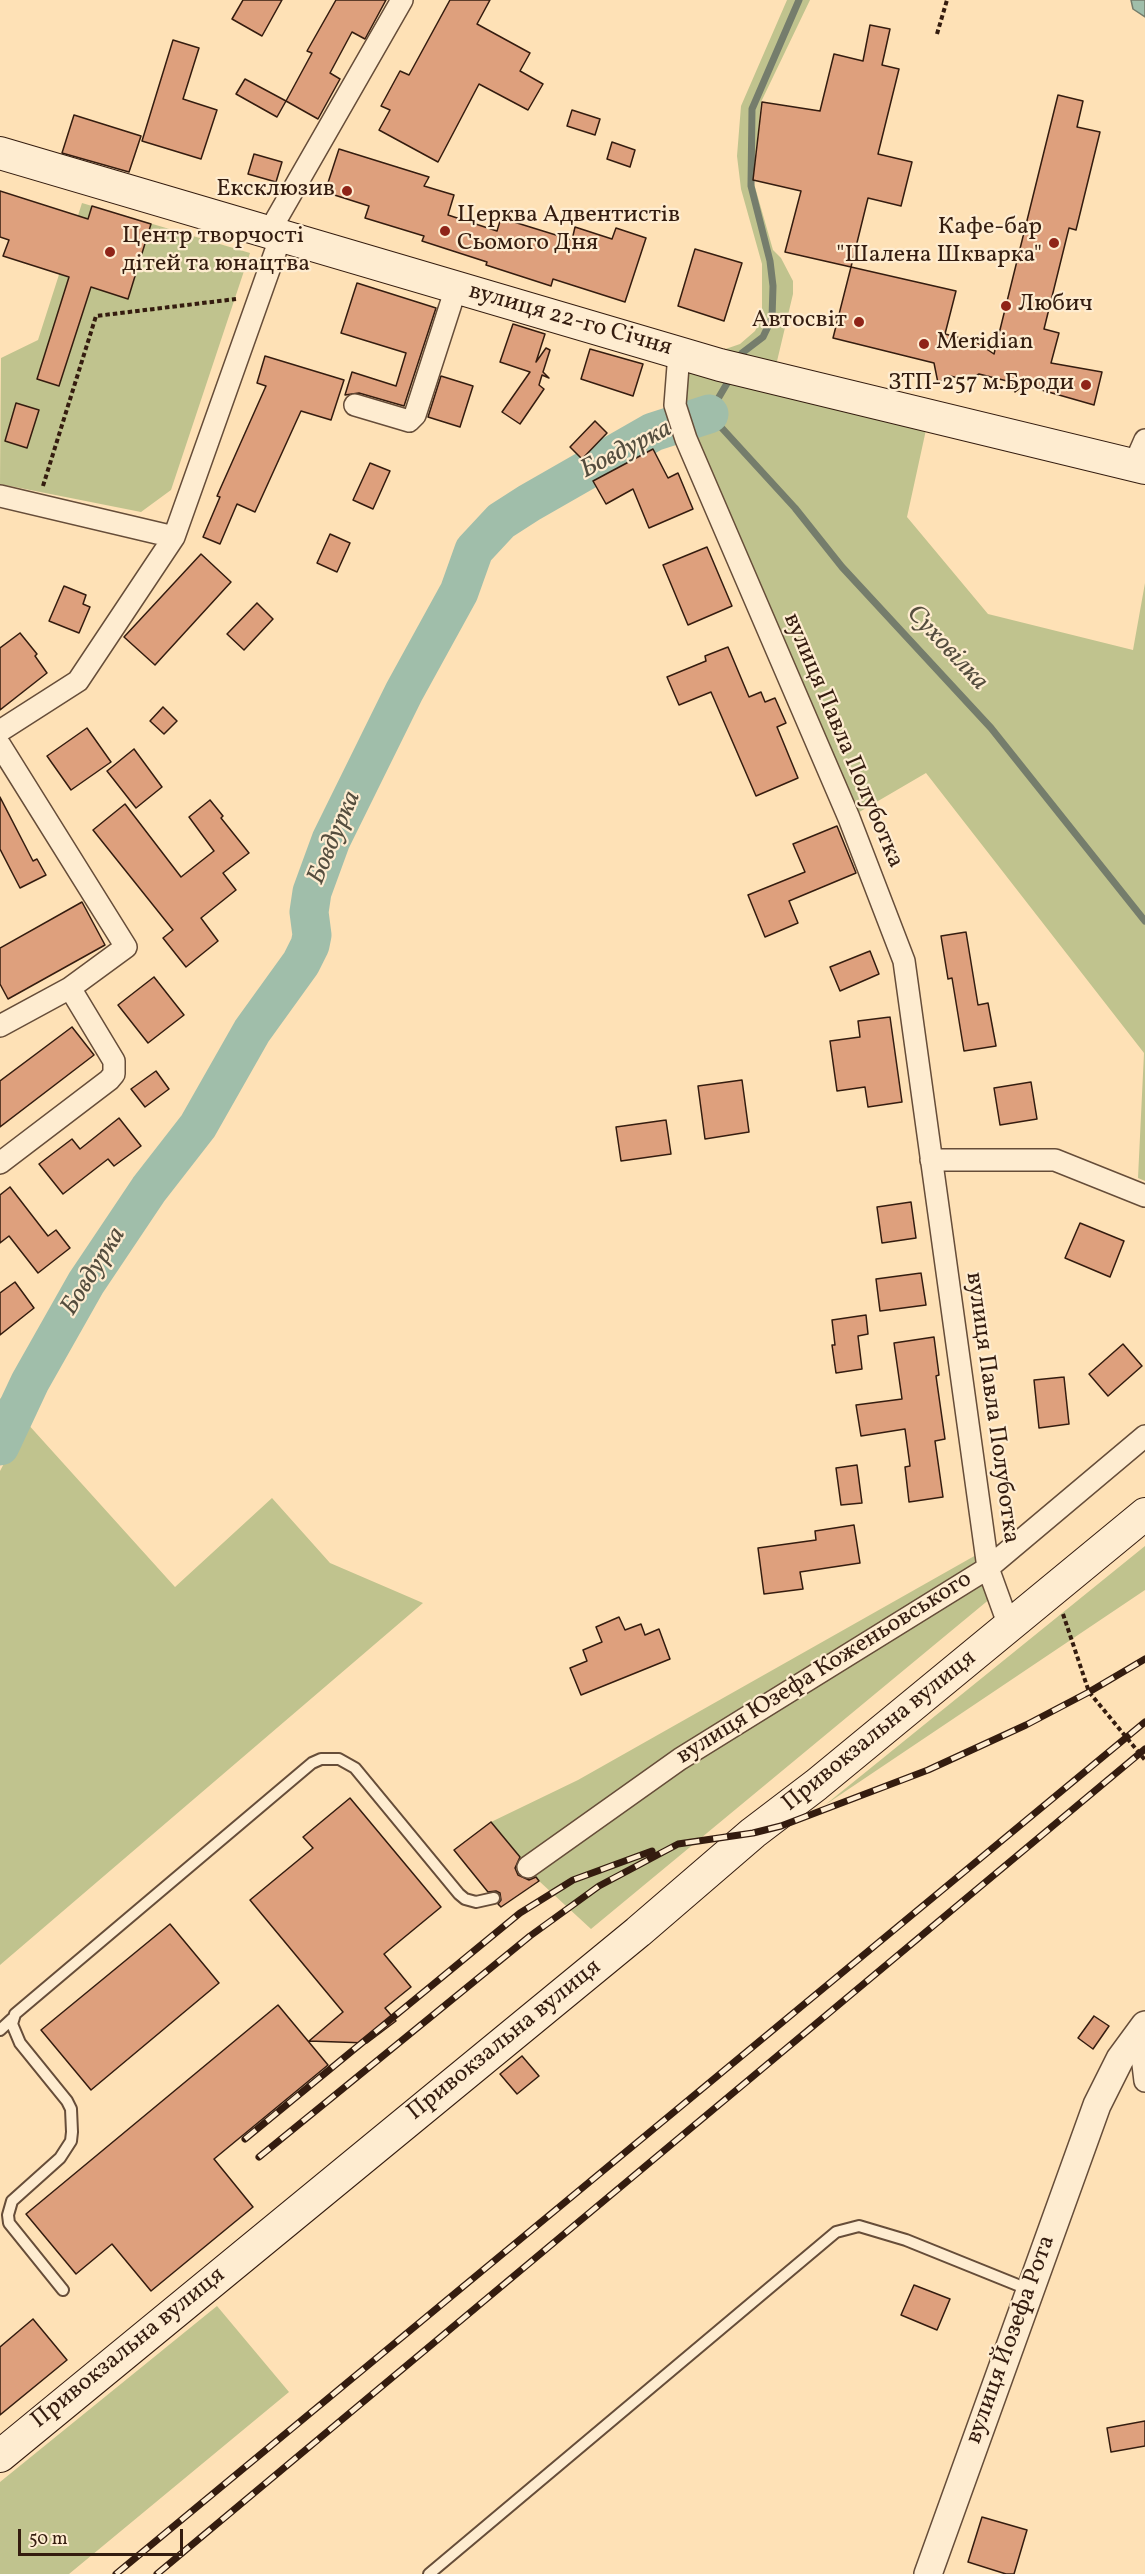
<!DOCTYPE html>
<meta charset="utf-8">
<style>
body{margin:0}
#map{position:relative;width:1145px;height:2574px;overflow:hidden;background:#fee1b6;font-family:Vollkorn,serif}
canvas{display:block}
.scale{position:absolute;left:18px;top:2529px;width:165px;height:27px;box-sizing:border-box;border:3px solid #341c0f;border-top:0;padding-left:8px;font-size:18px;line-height:21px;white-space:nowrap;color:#341c0f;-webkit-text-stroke:4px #feecd0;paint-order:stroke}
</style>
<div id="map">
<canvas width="1145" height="2574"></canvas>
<div class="scale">50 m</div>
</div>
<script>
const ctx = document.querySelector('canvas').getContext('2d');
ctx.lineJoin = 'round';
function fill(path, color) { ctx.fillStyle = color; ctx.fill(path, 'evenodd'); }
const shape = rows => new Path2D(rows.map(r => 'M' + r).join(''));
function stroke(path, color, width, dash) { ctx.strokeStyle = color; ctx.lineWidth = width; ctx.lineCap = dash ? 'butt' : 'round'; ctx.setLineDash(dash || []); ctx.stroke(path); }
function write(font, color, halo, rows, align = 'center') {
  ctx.font = font + ' Vollkorn,serif'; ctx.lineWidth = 4.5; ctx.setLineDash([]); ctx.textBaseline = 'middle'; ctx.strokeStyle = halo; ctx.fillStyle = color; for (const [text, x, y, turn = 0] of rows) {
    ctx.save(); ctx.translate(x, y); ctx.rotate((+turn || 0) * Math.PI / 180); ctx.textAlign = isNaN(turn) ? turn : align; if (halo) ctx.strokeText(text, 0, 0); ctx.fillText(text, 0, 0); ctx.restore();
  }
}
fill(shape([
 [787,0,810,0,761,102,753,180,773,250,781,258,793,281,793,294,773,378,929,416,907,517,988,614,1133,650,1145,583,1145,1181,1138,1178,1144,1053,926,773,849,818,690,449,679,353,714,353,740,344,755,331,762,317,762,264,741,189,737,156,741,106],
 [82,203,250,253,171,490,141,512,0,484,1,358,38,340],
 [672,416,677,430,656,439,533,508,507,526,490,540,480,554,454,615,363,786,337,842,319,892,317,946,307,966,243,1056,204,1131,154,1196,108,1261,69,1330,0,1463,0,1399,22,1377,33,1351,93,1250,190,1123,243,1029,294,961,301,945,300,916,304,891,334,815,382,725,397,692,445,606,466,550,479,533,498,515,651,425],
 [26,1422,175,1587,272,1498,330,1563,423,1603,0,1965,0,1471],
 [1145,1546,1145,1590,825,1805],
 [985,1550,997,1593,591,1929,539,1881,491,1822,578,1780],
 [217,2306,289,2392,69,2574,0,2574,0,2482]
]), '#c0c38e');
const water = shape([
 [1131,0,1145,0,1145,17,1133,9,1131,0]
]);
fill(water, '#a0beaa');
stroke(water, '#757d6c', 1.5);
stroke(shape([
 [738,362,742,353,763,337,772,318,773,286,770,261,751,186,752,109,799,0],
 [732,375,709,414,795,508,842,567,991,728,1145,921]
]), '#757d6c', 7);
stroke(shape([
 [0,1446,30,1382,86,1283,149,1189,198,1126,252,1031,301,963,310,945,312,935,309,912,312,892,331,840,404,692,459,592,474,550,501,521,529,503,653,432,709,414]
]), '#a0beaa', 39);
const building = shape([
 [243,0,282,0,262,36,232,19,243,0],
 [336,0,386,0,365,39,352,32,330,73,340,79,318,119,286,101,312,53,307,51,336,0],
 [450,0,490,0,477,24,530,53,520,71,543,84,528,110,479,84,438,162,379,130,390,110,381,106,400,71,409,75,450,0],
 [870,25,890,29,882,65,899,69,878,154,912,162,901,206,868,198,851,267,785,252,801,191,753,180,762,102,820,111,834,54,863,61,870,25],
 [173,40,199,48,183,99,217,110,201,159,142,141,173,40],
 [245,79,286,101,277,117,236,94,245,79],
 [1058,95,1083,101,1077,127,1100,132,1076,230,1069,228,1044,329,1059,333,1051,363,1102,372,1094,405,1024,385,1015,392,1011,382,979,374,968,380,950,376,938,383,934,363,833,338,851,267,956,291,945,334,976,342,994,354,1058,95],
 [572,110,600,119,595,135,567,126,572,110],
 [74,115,141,136,129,172,62,153,74,115],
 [612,142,635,150,630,167,607,159,612,142],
 [339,149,429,177,424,186,454,195,448,215,497,231,501,218,572,240,575,227,612,239,616,228,646,238,625,302,553,279,551,286,486,265,487,262,422,241,424,236,365,218,369,206,325,192,339,149],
 [254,154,282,162,276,182,248,174,254,154],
 [0,191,88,219,92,206,151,224,128,299,91,287,59,386,37,379,69,277,3,256,9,240,0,237,0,191],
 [695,249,742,263,724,321,678,306,695,249],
 [357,283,436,308,404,406,359,393,345,395,352,372,396,386,406,353,341,333,357,283],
 [513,324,545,334,536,362,546,348,550,350,543,372,549,378,542,375,539,385,544,389,520,424,502,412,530,372,500,362,513,324],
 [590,349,643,364,633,396,581,379,590,349],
 [265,356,344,380,331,420,301,411,255,512,237,504,220,544,203,537,220,497,217,496,266,386,257,383,265,356],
 [441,376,473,386,460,427,428,417,441,376],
 [16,403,39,410,27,448,5,441,16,403],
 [595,421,607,433,582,459,570,447,595,421],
 [653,449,668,478,678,473,693,509,649,528,633,489,606,504,593,481,653,449],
 [370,463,390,471,373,509,353,500,370,463],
 [330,534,350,543,337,572,317,563,330,534],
 [707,547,732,606,688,625,663,565,707,547],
 [201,554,231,582,155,665,124,637,201,554],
 [64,586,86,595,83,604,90,607,79,633,49,621,64,586],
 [257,603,273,619,244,650,227,634,257,603],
 [20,633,37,654,35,656,47,673,0,710,0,648,20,633],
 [728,647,749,697,761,692,765,702,775,698,786,723,777,727,798,778,756,796,711,692,679,705,667,677,706,661,705,656,728,647],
 [163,707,177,721,164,734,150,721,163,707],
 [87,728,111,762,71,790,47,756,87,728],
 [134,749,162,787,136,808,107,771,134,749],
 [0,797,33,861,37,859,46,875,20,888,0,849,0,797],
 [210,800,223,816,221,818,249,853,223,873,236,890,201,918,218,941,186,967,163,938,173,930,93,830,125,804,181,877,214,851,189,817,210,800],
 [837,826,856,873,789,901,798,923,765,937,748,895,805,872,793,844,837,826],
 [82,902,105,945,8,999,0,984,0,948,82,902],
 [966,932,978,1005,988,1003,996,1046,964,1051,952,978,948,979,941,936,966,932],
 [870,951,879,974,840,991,830,967,870,951],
 [154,977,184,1015,148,1043,118,1005,154,977],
 [890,1017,902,1102,868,1107,865,1087,837,1091,830,1041,860,1037,858,1021,890,1017],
 [72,1027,94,1055,0,1127,0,1081,72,1027],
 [156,1071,169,1089,145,1107,131,1089,156,1071],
 [742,1080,749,1132,705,1139,698,1086,742,1080],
 [1031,1082,1037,1119,1000,1125,994,1088,1031,1082],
 [119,1118,141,1146,114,1166,108,1159,63,1194,39,1164,72,1139,80,1149,119,1118],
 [666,1120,671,1154,621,1161,616,1127,666,1120],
 [10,1187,48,1236,56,1230,70,1248,38,1273,9,1236,0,1243,0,1195,10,1187],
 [911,1202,916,1238,882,1243,877,1207,911,1202],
 [1080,1223,1124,1241,1110,1277,1065,1258,1080,1223],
 [921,1273,926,1305,880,1311,876,1279,921,1273],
 [15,1282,34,1308,0,1335,0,1293,15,1282],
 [866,1315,868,1334,858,1336,862,1369,836,1373,832,1345,835,1345,832,1320,866,1315],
 [934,1337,939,1375,936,1376,945,1439,935,1441,943,1497,909,1502,905,1467,910,1466,905,1429,861,1436,856,1405,902,1399,894,1343,934,1337],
 [1123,1344,1142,1366,1108,1396,1089,1374,1123,1344],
 [1064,1377,1069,1424,1039,1428,1034,1380,1064,1377],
 [857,1465,862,1503,841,1505,836,1468,857,1465],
 [854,1525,860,1563,800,1572,803,1589,764,1594,758,1548,816,1540,815,1531,854,1525],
 [619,1617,625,1630,641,1624,645,1635,659,1629,670,1659,581,1695,570,1668,587,1661,583,1650,602,1642,596,1627,619,1617],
 [350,1798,441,1907,384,1954,411,1987,385,2008,396,2021,367,2043,309,2041,343,2012,250,1900,313,1848,303,1837,350,1798],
 [491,1822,520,1857,515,1868,518,1875,529,1880,536,1877,539,1881,501,1907,498,1904,501,1900,500,1893,496,1891,488,1892,454,1850,491,1822],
 [170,1924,219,1983,91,2090,41,2030,170,1924],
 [278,2005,328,2065,214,2159,253,2207,151,2291,112,2244,76,2274,26,2214,278,2005],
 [1094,2016,1109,2026,1093,2049,1078,2038,1094,2016],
 [522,2056,539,2076,517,2094,500,2074,522,2056],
 [914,2285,950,2299,937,2330,901,2315,914,2285],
 [33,2319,67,2360,0,2415,0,2347,33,2319],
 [1145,2421,1145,2446,1111,2452,1107,2428,1145,2421],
 [982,2517,1027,2530,1014,2574,1006,2574,968,2562,982,2517]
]);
fill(building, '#dea07d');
stroke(building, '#341c0f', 1.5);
const service = shape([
 [0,2030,12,2019],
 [63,2290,9,2223,8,2215,12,2201,60,2158,71,2141,72,2132,71,2109,67,2101,20,2043,12,2024,15,2014,312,1763,321,1759,339,1759,355,1768,459,1894,465,1899,476,1902,494,1898],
 [429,2574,836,2232,859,2226,906,2240,1030,2290]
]);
const minor = shape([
 [269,232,402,0],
 [679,353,675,405,686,439,849,818,904,961,988,1568,1009,1626],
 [355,405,409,421,415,415,456,288],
 [1134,465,1145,440],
 [0,496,174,537],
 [0,731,78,681,174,537,281,236],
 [0,745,126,947,70,988,0,1026],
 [931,1160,1055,1160,1145,1196],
 [0,1163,109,1080,114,1074,114,1061,70,988],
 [528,1867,680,1759,988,1568,1145,1436],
 [1139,2032,1145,2081]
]);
const tertiary = shape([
 [928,2574,1097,2105,1120,2059,1145,2025]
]);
const secondary = shape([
 [0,153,720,365,1145,468],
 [0,2456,638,1932,753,1833,816,1785,1145,1514]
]);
stroke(service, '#664d39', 14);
stroke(minor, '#664d39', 24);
stroke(tertiary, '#664d39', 30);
stroke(secondary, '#341c0f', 34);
stroke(shape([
 [937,34,947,0],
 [43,486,96,316,236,299],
 [1063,1614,1089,1692,1145,1760]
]), '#341c0f', 4, [4.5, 3]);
stroke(service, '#feecd0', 10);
stroke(minor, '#feecd0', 21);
stroke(tertiary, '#feecd0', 27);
stroke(secondary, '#feecd0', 32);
const rail = shape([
 [245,2139,520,1913,573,1880,652,1851],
 [259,2157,530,1936,599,1886,678,1844,753,1833,781,1826,928,1770,1026,1725,1089,1692,1145,1659],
 [116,2574,1145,1722],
 [157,2574,1145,1749]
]);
stroke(rail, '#341c0f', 7);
stroke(rail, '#feecd0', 4.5, [14]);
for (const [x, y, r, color] of [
 [347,191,6,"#8f2418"],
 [445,231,6,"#8f2418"],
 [1054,243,6,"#8f2418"],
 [110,252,6,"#8f2418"],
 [1006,306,6,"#8f2418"],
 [859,322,6,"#8f2418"],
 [924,344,6,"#8f2418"],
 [1086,385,6,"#8f2418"]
]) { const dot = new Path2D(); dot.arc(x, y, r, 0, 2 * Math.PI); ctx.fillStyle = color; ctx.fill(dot); stroke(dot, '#feecd0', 2); }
write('24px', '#341c0f', '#feecd0', [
 ["Ексклюзив",335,191],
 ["Церква Адвентистів",457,217,"left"],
 ["Сьомого Дня",457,245,"left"],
 ["Кафе-бар",1042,229],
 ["\"Шалена Шкварка\"",1042,257],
 ["Центр творчості",122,238,"left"],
 ["дітей та юнацтва",122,266,"left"],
 ["Любич",1018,306,"left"],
 ["Автосвіт",847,322],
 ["Meridian",936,344,"left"],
 ["ЗТП-257 м.Броди",1074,385]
], 'right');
write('24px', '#341c0f', '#feecd0', [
 ["вулиця 22-го Січня",570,321,16],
 ["вулиця Павла Полуботка",842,741,67],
 ["вулиця Павла Полуботка",991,1408,82],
 ["вулиця Юзефа Коженьовського",825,1669,-32],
 ["Привокзальна вулиця",880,1732,-39],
 ["Привокзальна вулиця",505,2041,-39],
 ["вулиця Йозефа Рота",1012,2340,-70],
 ["Привокзальна вулиця",129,2349,-39]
]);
write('italic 26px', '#544d3e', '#feecd0', [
 ["Бовдурка",627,451,-27],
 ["Суховілка",946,649,47],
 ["Бовдурка",336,838,-67],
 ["Бовдурка",95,1272,-58]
]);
</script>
